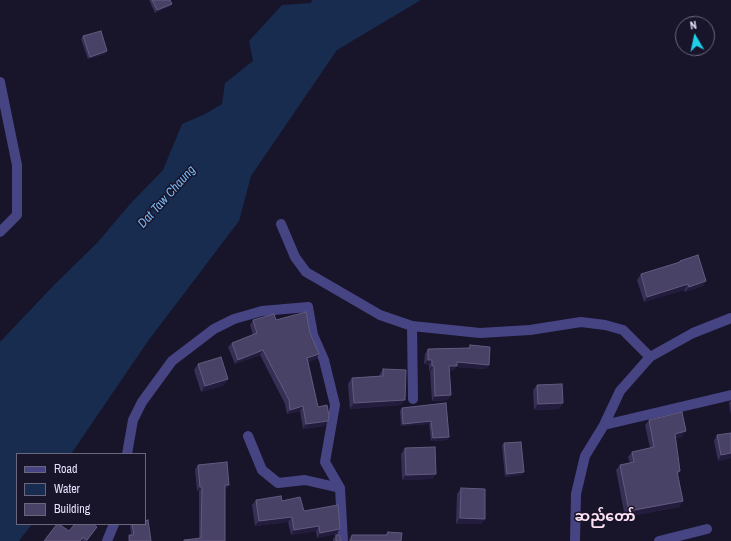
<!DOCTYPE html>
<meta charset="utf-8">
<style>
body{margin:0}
#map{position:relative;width:731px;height:541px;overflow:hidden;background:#18142a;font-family:"Archivo Narrow",sans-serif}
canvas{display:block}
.legend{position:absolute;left:16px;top:453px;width:130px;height:72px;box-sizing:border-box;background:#18142a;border:1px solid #69667e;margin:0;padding:5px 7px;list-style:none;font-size:12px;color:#e3e0fc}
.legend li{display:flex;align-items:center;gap:8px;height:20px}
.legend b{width:20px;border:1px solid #69667e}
.north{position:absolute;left:675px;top:16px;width:40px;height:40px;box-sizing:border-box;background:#18142a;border:1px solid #69667e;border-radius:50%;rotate:351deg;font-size:11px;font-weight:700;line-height:16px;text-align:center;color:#e3e0fc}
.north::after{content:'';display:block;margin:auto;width:14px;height:18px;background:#1fd1e8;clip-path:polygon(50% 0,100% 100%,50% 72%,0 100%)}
</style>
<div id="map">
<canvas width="731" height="541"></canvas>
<ul class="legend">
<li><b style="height:5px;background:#474484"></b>Road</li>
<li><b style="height:11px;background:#172c4f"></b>Water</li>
<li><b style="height:11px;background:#494267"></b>Building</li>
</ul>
<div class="north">N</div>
</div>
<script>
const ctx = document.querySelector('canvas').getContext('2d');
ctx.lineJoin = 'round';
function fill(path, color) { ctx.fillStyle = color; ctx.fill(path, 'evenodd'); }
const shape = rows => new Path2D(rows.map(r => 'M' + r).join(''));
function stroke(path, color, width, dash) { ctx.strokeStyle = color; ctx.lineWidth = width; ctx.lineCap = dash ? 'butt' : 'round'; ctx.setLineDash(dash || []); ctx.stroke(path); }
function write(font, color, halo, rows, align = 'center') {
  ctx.font = font + ' "Archivo Narrow","Noto Sans Myanmar",sans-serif'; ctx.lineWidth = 3; ctx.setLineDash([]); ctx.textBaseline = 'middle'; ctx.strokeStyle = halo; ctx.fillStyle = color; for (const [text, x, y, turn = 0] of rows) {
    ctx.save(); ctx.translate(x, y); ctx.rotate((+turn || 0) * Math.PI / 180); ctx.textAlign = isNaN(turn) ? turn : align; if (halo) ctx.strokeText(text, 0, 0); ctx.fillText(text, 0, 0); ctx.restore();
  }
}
fill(shape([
 [312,0,421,0,337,50,251,176,239,221,148,341,71,454,17,454,17,524,32,524,19,541,0,541,0,342,54,285,97,243,131,203,163,170,182,124,205,114,222,104,225,83,253,61,249,41,282,5,311,3]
]), '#172c4f');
stroke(shape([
 [0,82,17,165,17,215,0,232],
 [281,224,295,257,306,272,380,315,412,326,480,333,530,330,581,322,605,325,623,330,650,357],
 [412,326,413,399],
 [604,425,731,395],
 [248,436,262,470,278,483,305,480,340,488],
 [127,454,133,420,142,402,172,361,214,329,234,319,262,311,308,307,313,335,324,360,335,405,325,462,340,488,343,541],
 [107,541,114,524],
 [575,541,576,494,585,456,604,425,620,391,650,357,693,333,731,318],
 [659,541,707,529]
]), '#474484', 10);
fill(shape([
 [149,0,170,0,172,4,170,6,155,13],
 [83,36,107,51,105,54,88,59,81,39],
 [680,261,706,281,703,286,685,292,684,290,644,302,637,280,641,274,679,263],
 [253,320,276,320,310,333,319,354,316,359,308,362,318,407,325,426,303,429,300,411,287,414,285,404,260,355,235,364,228,347,232,343,253,335,250,325],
 [470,345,486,369,456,367,454,370,449,371,451,395,447,400,432,401,430,371,429,371,429,365,424,364,425,354,428,349,468,348],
 [198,364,228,379,224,385,201,392,194,370],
 [383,369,401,405,350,409,348,384,352,378,379,376,380,374],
 [537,385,563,403,559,409,534,410,533,390],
 [731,400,731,415,729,403],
 [446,403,449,437,447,440,431,441,429,424,401,426,400,411,402,408],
 [649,420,682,437,675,438,680,471,678,474,683,501,679,507,625,517,616,470,620,465,630,463,628,457,632,452,650,448,645,425],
 [717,435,731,458,718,461,714,441],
 [504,443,524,472,522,475,505,477,502,446],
 [405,448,436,474,432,479,402,480,401,454],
 [198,465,229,485,226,489,225,489,225,541,184,541,184,540,199,539,199,491,197,491,195,469],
 [461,488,485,519,481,524,456,524,457,494],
 [256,500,282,501,304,511,340,529,336,534,317,538,316,531,291,535,288,522,255,526,252,505],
 [131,524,145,524,151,541,128,541,128,538,129,535,131,535,130,526],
 [97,527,87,541,83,541,69,531],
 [388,532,401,541,349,541,349,539,352,535,385,535],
 [336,535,341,541,333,541,333,539]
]), '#372f56');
fill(shape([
 [172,4,170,6,155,13,157,10],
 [107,51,105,54,88,59,90,57],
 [706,281,703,286,685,292,689,287],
 [688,284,684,290,644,302,647,297],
 [263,350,260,355,235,364,238,360],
 [319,354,316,359,304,363,307,358],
 [428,360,432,360,429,365,424,364],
 [457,362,489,365,486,369,456,367,454,370,446,371,449,366],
 [432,366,434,366,430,371,429,371],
 [228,379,224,385,201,392,205,386],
 [451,395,447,400,432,401,435,396],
 [405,400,401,405,350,409,354,403],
 [563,403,559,409,534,410,538,404],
 [303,406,300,411,287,414,290,410],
 [328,421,325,426,303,429,306,424],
 [431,421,429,424,401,426,403,424],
 [686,431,682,437,671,439,675,434],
 [449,437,447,440,431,441,433,438],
 [731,453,731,458,718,461,721,455],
 [524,472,522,475,505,477,507,474],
 [436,474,432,479,402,480,406,475],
 [225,485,229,485,226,489,222,489],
 [200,487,202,487,199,491,197,491],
 [683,501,679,507,625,517,629,511],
 [292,517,288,522,255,526,259,521],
 [460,518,485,519,481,524,456,524],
 [319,526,316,531,291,535,294,530],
 [340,529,336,534,317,538,320,533]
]), '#231c3d');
const building = shape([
 [152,0,170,0,172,4,157,10,152,0],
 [101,31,107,51,90,57,83,36,101,31],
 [698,255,706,281,689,287,688,284,647,297,641,274,680,262,680,261,698,255],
 [306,312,310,333,319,354,307,358,318,407,327,405,329,416,328,421,306,424,303,406,290,410,289,400,263,350,238,360,232,343,257,333,253,320,274,314,276,320,306,312],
 [470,345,490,347,489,365,457,362,457,366,449,366,451,395,435,396,434,366,432,366,432,360,428,360,428,349,470,348,470,345],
 [221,357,228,379,205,386,198,364,221,357],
 [383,369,406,370,405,400,354,403,352,378,383,376,383,369],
 [562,384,563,403,538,404,537,385,562,384],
 [446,403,449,437,433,438,431,421,403,424,402,408,446,403],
 [682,412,686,431,675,434,680,471,677,472,683,501,629,511,620,465,634,462,632,452,654,447,649,420,682,412],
 [731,433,731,453,721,455,717,435,731,433],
 [521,442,524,472,507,474,504,443,521,442],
 [435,447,436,474,406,475,405,448,435,447],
 [227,462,229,485,225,485,225,541,184,541,184,540,201,538,202,487,200,487,198,465,227,462],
 [461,488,485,489,485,519,460,518,461,488],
 [281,496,282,501,300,497,304,511,338,505,340,529,320,533,319,526,294,530,292,517,259,521,256,500,281,496],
 [148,520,151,541,130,541,129,535,134,535,132,524,145,524,145,521,148,520],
 [57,524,59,524,69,531,75,524,93,524,97,527,87,540,83,537,80,541,44,541,57,524],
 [388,532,402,533,401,541,350,541,351,540,352,535,387,535,388,532],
 [336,535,339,535,341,541,336,541,336,535]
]);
fill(building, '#494267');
stroke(building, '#625b7f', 1);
write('italic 13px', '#78b7f1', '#18142a', [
 ["Dat Taw Chaung",167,197,-48]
]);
write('bold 14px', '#fce1f2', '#18142a', [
 ["ဆည်တော်",605,517]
]);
</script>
